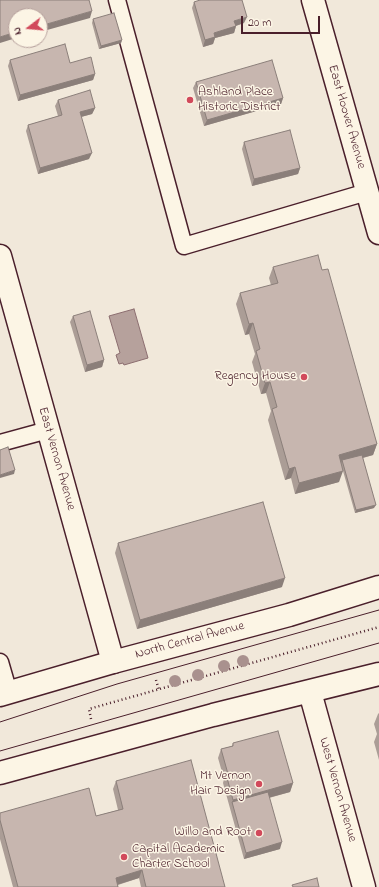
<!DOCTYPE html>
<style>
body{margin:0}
#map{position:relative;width:379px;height:887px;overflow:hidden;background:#f1e8da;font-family:"Indie Flower",sans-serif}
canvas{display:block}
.north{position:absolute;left:8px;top:8px;width:40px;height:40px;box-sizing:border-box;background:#fcf5e5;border:1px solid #b59f9b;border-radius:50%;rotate:254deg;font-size:11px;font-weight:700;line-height:16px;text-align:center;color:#4a1f2b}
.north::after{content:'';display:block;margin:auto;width:14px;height:18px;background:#d1495b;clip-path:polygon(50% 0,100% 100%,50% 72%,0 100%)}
.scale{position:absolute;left:241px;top:16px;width:79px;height:18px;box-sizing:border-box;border:2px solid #4a1f2b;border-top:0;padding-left:5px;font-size:12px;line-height:14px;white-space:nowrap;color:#4a1f2b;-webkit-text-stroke:3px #fcf5e5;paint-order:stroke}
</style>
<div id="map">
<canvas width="379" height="887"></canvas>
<div class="north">N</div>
<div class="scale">20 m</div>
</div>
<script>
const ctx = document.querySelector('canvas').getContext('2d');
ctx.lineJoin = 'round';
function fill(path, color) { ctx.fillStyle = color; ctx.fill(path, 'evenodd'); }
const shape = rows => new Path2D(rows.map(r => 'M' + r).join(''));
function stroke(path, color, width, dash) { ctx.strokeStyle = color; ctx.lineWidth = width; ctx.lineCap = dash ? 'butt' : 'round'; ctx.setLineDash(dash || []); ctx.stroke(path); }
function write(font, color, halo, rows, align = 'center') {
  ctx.font = font + ' "Indie Flower",sans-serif'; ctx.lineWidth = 3; ctx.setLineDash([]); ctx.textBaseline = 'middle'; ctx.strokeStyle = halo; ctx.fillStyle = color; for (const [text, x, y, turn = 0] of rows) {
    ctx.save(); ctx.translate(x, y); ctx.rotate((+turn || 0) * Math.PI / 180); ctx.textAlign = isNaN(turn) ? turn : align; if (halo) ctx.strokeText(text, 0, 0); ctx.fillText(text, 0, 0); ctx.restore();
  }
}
const water = shape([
 [134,309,148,358,124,365,123,363,119,364,116,355,120,353,109,316,134,309]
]);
fill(water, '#b6a19c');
stroke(water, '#8b6d6f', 1);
const lane = shape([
 [117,0,184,246,367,192],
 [0,443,48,430],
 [0,662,9,693]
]);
const street = shape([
 [313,0,379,233],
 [0,256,113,662],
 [310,692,364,887]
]);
const primary = shape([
 [0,695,113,662,289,615,379,587],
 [0,773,213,715,379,674]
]);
stroke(lane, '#4a1f2b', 19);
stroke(street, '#4a1f2b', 25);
stroke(primary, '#4a1f2b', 25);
stroke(shape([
 [156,680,159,690],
 [91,719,89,709,379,627]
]), '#4a1f2b', 2.5, [1, 3]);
stroke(lane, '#fcf5e5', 16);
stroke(street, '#fcf5e5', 22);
stroke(primary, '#fcf5e5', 22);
stroke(shape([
 [0,722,117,684,379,610],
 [0,751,379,643]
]), '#4a1f2b', 1);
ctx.fillStyle = '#a9918e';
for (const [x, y] of [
 [243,661],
 [224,666],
 [198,675],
 [175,681]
]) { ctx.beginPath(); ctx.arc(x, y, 6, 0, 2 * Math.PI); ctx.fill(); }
fill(shape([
 [194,2,244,23,236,26,234,33,215,38,213,44,203,47,192,8],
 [93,19,122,40,121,43,99,49,92,23],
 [10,60,70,63,95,74,93,80,18,101,8,66],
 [196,82,283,98,281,104,204,126,193,88],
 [58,100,95,108,92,114,81,117,89,159,38,174,26,131,28,125,58,116,55,106],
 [244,142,300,168,298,174,252,186,242,149],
 [273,267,322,270,377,444,373,455,363,458,374,508,355,513,341,464,339,482,295,494,291,478,285,480,268,420,271,411,266,393,261,394,252,362,255,354,249,334,245,335,236,304,240,293,271,285,269,278],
 [73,316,104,360,102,367,85,372,70,322],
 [118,543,282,587,137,629,115,553],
 [379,713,379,760,374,742,377,734,374,724,378,714],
 [233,743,293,783,290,792,269,798,280,849,244,859,223,783,224,779,218,758,221,749,232,746],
 [116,781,225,887,141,887,139,878,118,885,118,887,13,887,0,839,0,813,96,816,118,810,113,789]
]), '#ab9d96');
fill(shape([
 [92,11,90,18,40,32,40,26],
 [247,17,244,23,232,27,234,21],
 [236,26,234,33,215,38,213,44,203,47,205,40,214,33],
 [16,32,16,38,0,43,0,37],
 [122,40,121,43,99,49,101,46],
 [95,74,93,80,18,101,20,95],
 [283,98,281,104,204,126,207,120],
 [95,108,92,114,77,118,80,112],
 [92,153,89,159,38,174,40,168],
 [300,168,298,174,252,186,254,179],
 [253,323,249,334,245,335,249,324],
 [104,360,102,367,85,372,87,365],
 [270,382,266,393,261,394,265,383],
 [377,444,373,455,343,463,342,460,341,464,339,455],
 [295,467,291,478,285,480,289,469],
 [15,470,14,474,0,478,0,475],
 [343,471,339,482,295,494,299,483],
 [376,505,374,508,355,513,356,510],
 [285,578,282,587,137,629,140,620],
 [293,783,290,792,234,807,232,802,233,800],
 [282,842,280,849,244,859,246,853],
 [142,870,139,878,113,886,116,878]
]), '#8b7f7a');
const building = shape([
 [0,0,89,0,92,11,40,26,40,16,16,16,16,32,0,37,0,0],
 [200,0,242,0,247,17,234,21,236,26,214,33,215,37,205,40,194,2,200,0],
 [114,13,122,40,101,46,93,19,114,13],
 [65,44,70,63,91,57,95,74,20,95,10,60,65,44],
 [272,60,283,98,207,120,196,82,272,60],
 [90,90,95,108,80,112,92,153,40,168,28,125,62,115,58,100,90,90],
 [290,130,300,168,254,179,244,142,290,130],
 [318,255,322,270,328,269,377,444,339,455,343,471,299,483,295,467,289,469,272,409,277,407,270,382,265,383,256,351,260,349,253,323,249,324,240,293,278,283,273,267,318,255],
 [90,311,104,360,87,365,73,316,90,311],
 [8,447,15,470,0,475,0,450,8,447],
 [362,455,376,505,356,510,342,460,362,455],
 [263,502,285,578,140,620,118,543,263,502],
 [278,731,293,783,233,800,226,774,228,774,221,749,233,746,233,743,278,731],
 [191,760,225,887,146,887,142,870,116,878,118,887,18,887,0,820,0,813,89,788,96,816,123,809,116,781,191,760],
 [268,792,282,842,246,853,232,802,268,792],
 [317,878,319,887,293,887,292,885,317,878]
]);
fill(building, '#c7b6af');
stroke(building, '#8b7f7a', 1);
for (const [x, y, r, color] of [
 [190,100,4,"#d1495b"],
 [304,377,4,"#d1495b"],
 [259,784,4,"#d1495b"],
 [259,833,4,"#d1495b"],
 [124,857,4,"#d1495b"]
]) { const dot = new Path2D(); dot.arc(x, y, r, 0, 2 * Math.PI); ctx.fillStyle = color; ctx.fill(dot); stroke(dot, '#fcf5e5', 1.5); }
write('13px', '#4a1f2b', '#fcf5e5', [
 ["Ashland Place",198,93,"left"],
 ["Historic District",198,108,"left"],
 ["Regency House",296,377],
 ["Mt Vernon",251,777],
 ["Hair Design",251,792],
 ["Willo and Root",251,833],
 ["Capital Academic",132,850,"left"],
 ["Charter School",132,865,"left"]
], 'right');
write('13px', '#4a1f2b', '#fcf5e5', [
 ["East Hoover Avenue",346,117,74],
 ["East Vernon Avenue",56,459,74],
 ["North Central Avenue",190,641,-15],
 ["West Vernon Avenue",337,790,74]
]);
</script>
